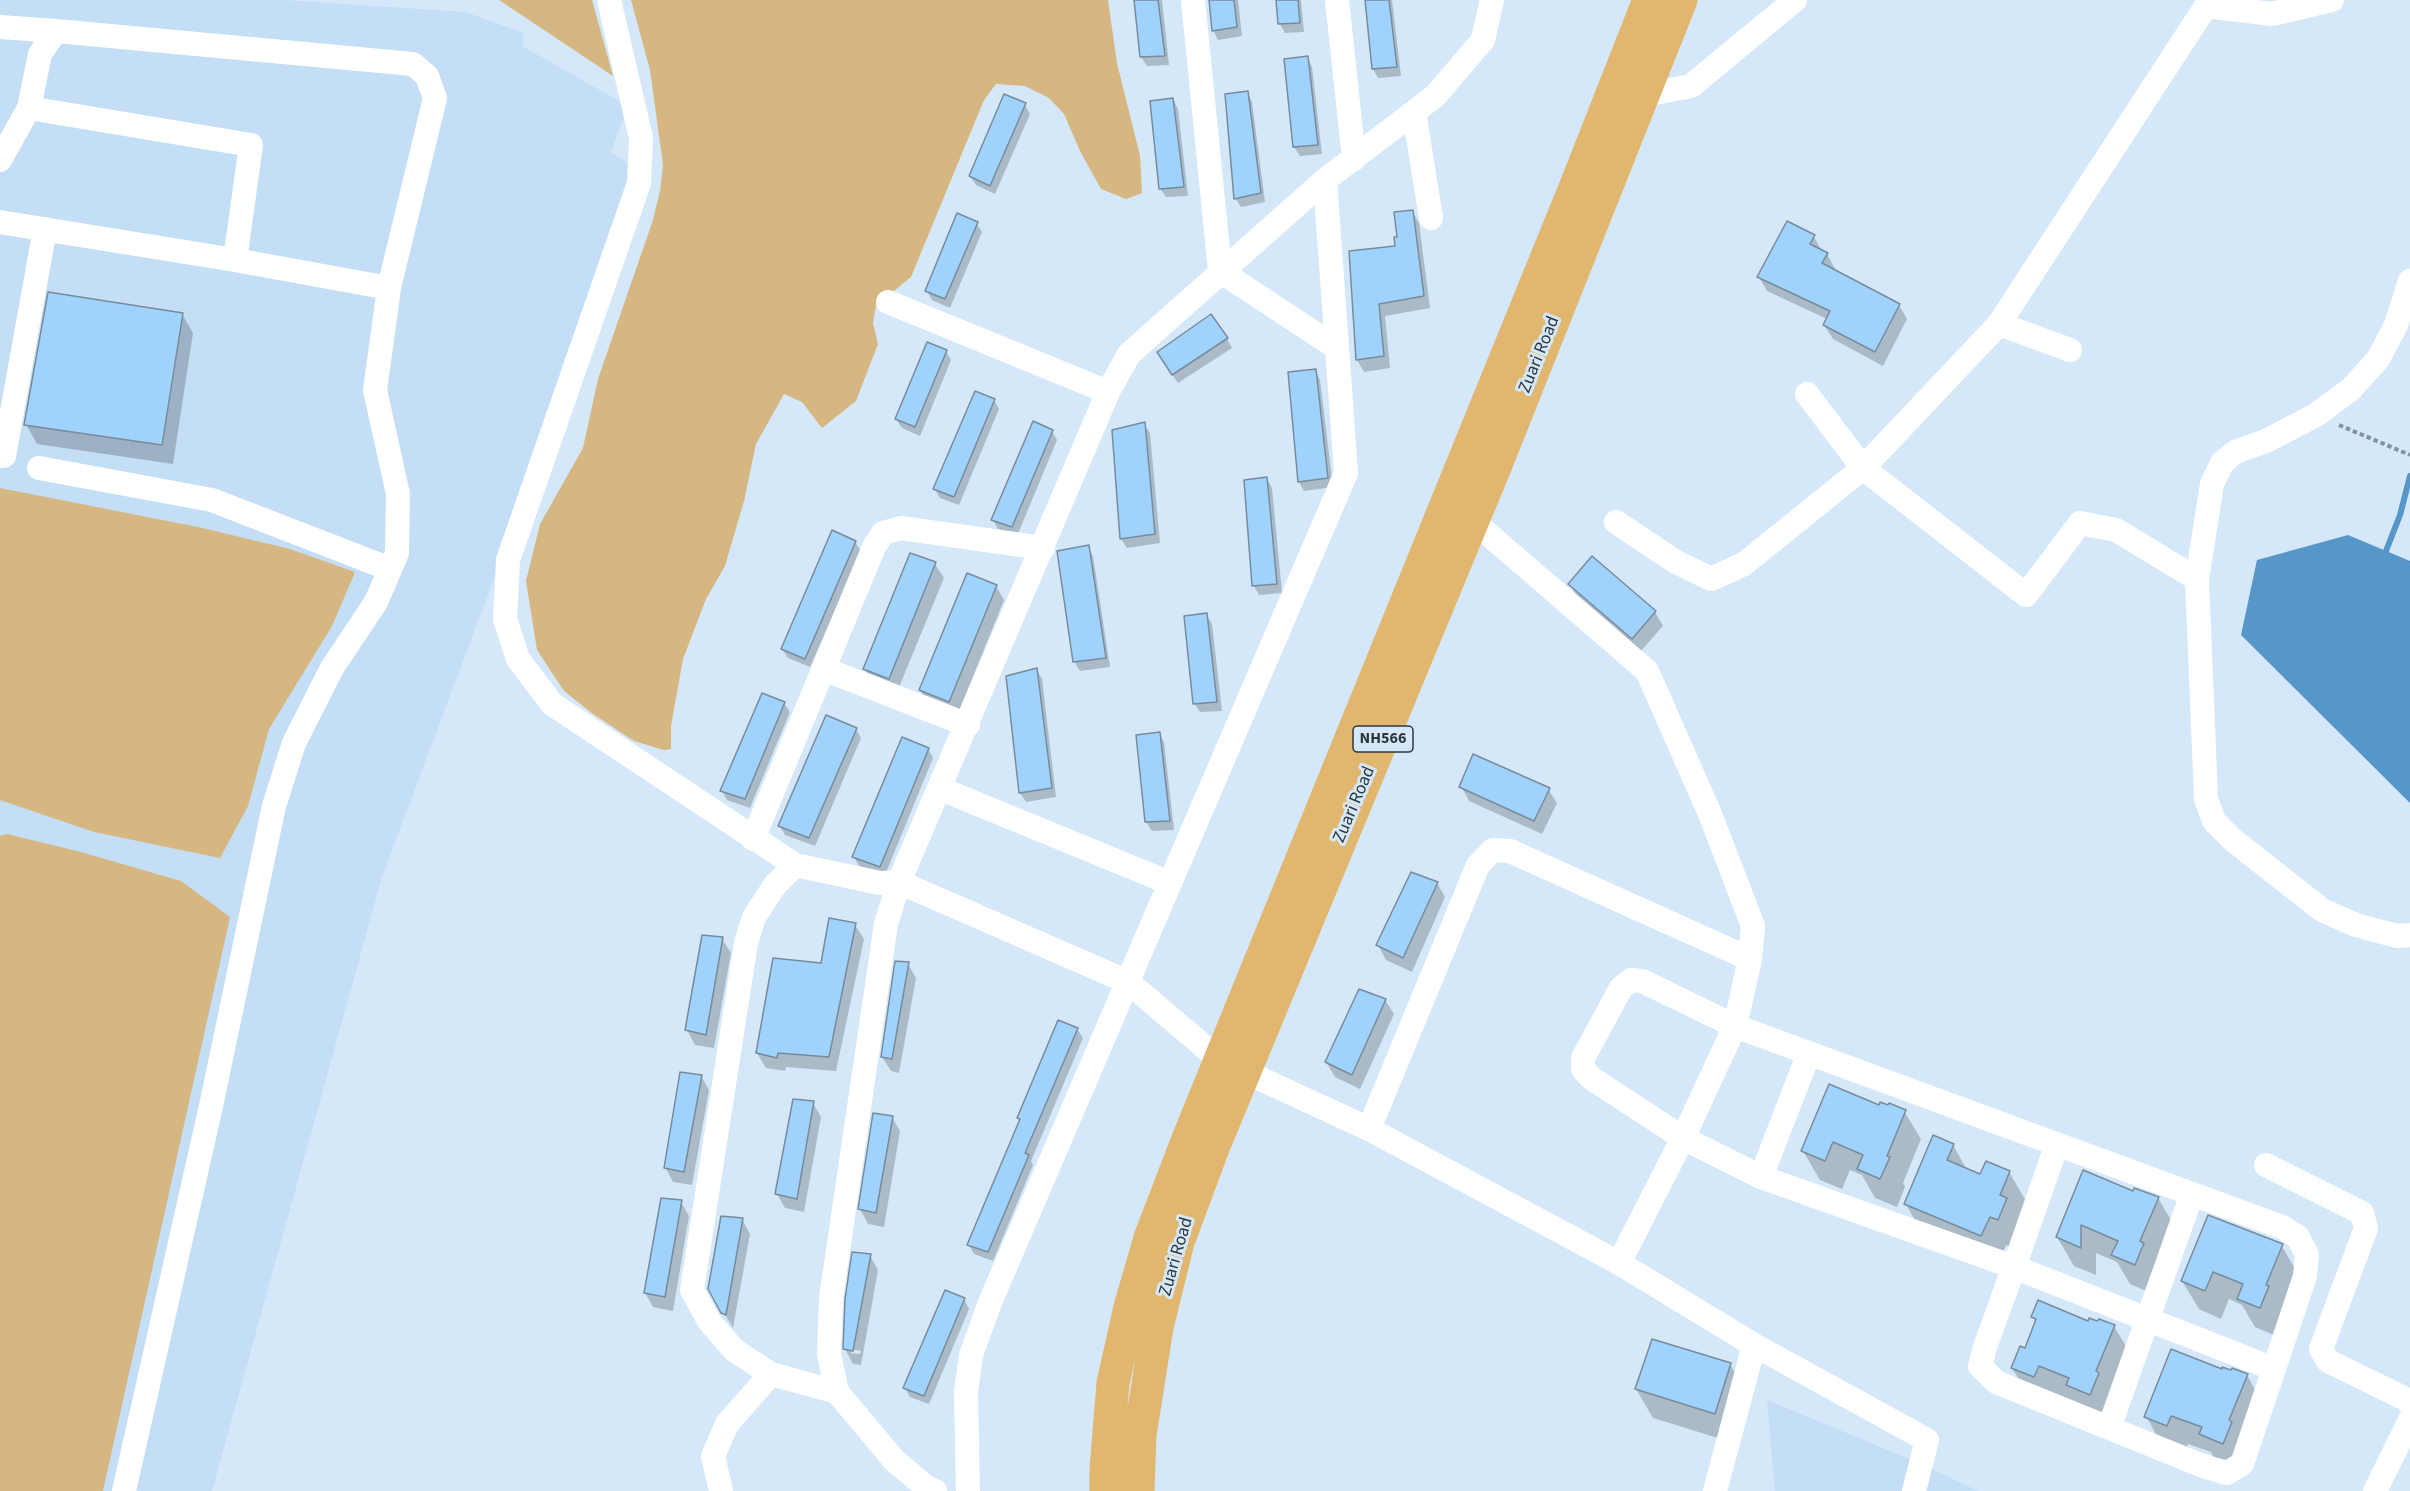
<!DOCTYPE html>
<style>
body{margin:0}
canvas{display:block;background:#d4e8f9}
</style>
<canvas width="2410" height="1491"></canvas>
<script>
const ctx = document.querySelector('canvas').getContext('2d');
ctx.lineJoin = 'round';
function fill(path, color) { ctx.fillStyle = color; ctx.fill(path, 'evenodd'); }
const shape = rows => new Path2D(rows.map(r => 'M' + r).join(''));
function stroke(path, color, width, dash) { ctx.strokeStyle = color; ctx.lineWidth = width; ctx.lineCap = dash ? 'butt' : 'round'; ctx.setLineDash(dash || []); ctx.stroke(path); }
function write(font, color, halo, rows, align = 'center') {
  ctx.font = font + ' "Source Sans 3",sans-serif'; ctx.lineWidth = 6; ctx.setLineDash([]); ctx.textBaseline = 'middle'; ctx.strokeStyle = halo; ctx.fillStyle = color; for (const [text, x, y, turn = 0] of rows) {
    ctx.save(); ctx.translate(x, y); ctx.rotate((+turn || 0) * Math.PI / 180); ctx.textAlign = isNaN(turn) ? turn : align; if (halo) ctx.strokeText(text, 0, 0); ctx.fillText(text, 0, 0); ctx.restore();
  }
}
fill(shape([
 [0,0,284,0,465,12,524,33,522,46,628,106,611,152,646,174,382,877,212,1491,0,1491],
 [1767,1400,1919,1463,1978,1491,1775,1491]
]), '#c4def5');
fill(shape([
 [499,0,592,0,613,76],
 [631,0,1108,0,1117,63,1140,156,1142,193,1126,199,1101,189,1080,151,1064,114,1049,98,1025,86,996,84,984,100,911,277,895,290,877,300,873,323,878,344,856,401,822,428,802,402,784,394,756,444,744,501,725,566,706,599,683,659,671,726,671,749,664,750,634,741,593,714,564,691,537,650,526,581,540,524,583,448,598,379,653,220,660,191,663,165,650,70],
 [0,488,198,527,290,549,355,572,332,626,269,729,248,806,220,858,94,832,0,800],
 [7,834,77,851,181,881,230,917,103,1491,0,1491,0,836]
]), '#d6b681');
fill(shape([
 [2348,535,2410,561,2410,803,2241,635,2257,560]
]), '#5696c8');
fill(shape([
 [1136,0,1162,0,1169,65,1147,66,1141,57],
 [1210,0,1238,0,1242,36,1218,40,1213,30],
 [1277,0,1301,0,1304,32,1285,33,1280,24],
 [1366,0,1392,0,1401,76,1378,78,1373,69],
 [1307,57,1312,67,1322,154,1300,156,1294,147],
 [1247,92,1252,102,1265,202,1241,207,1235,198],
 [1173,99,1178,109,1188,196,1166,197,1160,188],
 [1025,105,1030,114,995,194,976,185,970,176],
 [1412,211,1419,223,1430,308,1385,316,1390,368,1364,372,1357,360,1399,238],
 [976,223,982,232,950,308,932,300,927,291],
 [1814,237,1822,251,1827,254,1835,269,1834,271,1899,305,1907,319,1883,366,1833,339,1824,325,1827,319,1767,291,1759,277],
 [182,314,193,333,173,464,37,444,26,424],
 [1227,339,1232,348,1178,383,1164,362],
 [946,351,951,360,920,436,902,428,896,419],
 [1315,370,1320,380,1333,487,1304,491,1299,482,1290,373],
 [994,400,999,409,959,505,940,498,935,489],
 [1144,424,1150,433,1160,543,1127,548,1121,539,1113,431],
 [1052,431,1057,440,1017,536,998,529,993,520],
 [1267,479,1272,488,1282,593,1259,595,1254,586],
 [855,542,861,551,810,667,788,658,782,649],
 [1088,547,1093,556,1110,667,1080,671,1074,661],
 [1592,558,1655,612,1663,626,1640,652,1578,598,1570,584],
 [935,564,944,578,897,692,873,683,865,669],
 [996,586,1004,600,957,716,929,705,920,690],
 [1206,614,1212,624,1222,711,1200,712,1194,703],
 [1037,670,1042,679,1056,797,1026,802,1020,793],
 [784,703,790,712,750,808,727,800,722,791],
 [856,729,861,738,815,846,785,835,780,826],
 [1159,733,1164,742,1174,830,1152,831,1146,822],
 [928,749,933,758,885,875,859,866,854,857],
 [1461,786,1548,789,1557,803,1542,834,1469,801],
 [1437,883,1445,897,1412,972,1386,960,1378,945],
 [855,925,864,939,836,1071,786,1067,785,1071,766,1068,757,1053],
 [722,939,731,953,714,1048,695,1045,687,1030],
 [908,964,916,978,899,1073,891,1071,882,1057],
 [1385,1000,1394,1014,1360,1089,1335,1077,1326,1062],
 [1077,1029,1083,1038,1031,1161,1033,1165,993,1261,974,1254,969,1245,1021,1122,1018,1118],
 [701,1076,709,1090,692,1185,673,1182,665,1167],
 [813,1103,821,1117,804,1212,785,1208,777,1194],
 [1880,1107,1904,1111,1921,1139,1903,1183,1905,1187,1897,1207,1875,1198,1862,1175,1850,1170,1842,1189,1820,1180,1803,1151],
 [892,1117,900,1131,884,1227,868,1224,860,1209],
 [1953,1145,1967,1170,1981,1176,2009,1172,2026,1201,2018,1220,2022,1228,2014,1248,2006,1245,1998,1264,1922,1233,1906,1204],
 [2134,1193,2158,1198,2175,1227,2151,1293,2130,1284,2117,1262,2096,1253,2096,1275,2074,1266,2057,1237],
 [681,1202,689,1216,673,1311,653,1307,645,1293],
 [742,1219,750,1234,733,1328,710,1289],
 [2282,1246,2298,1274,2276,1336,2255,1327,2242,1305,2229,1299,2221,1319,2199,1309,2182,1281],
 [870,1256,878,1270,861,1365,853,1364,845,1349],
 [851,1349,861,1351,860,1354,851,1353],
 [964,1299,969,1309,929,1404,910,1397,905,1388],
 [2033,1316,2114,1326,2131,1355,2106,1423,2029,1396,2012,1368,2026,1350,2036,1322],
 [1730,1364,1746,1393,1731,1442,1653,1418,1636,1389],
 [2223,1371,2247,1375,2263,1404,2239,1472,2217,1463,2211,1452,2188,1444,2183,1454,2162,1445,2146,1416]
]), '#0003');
stroke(shape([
 [2386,551,2400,515,2410,476]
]), '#5696c8', 6);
const building = shape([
 [1134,0,1158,0,1165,56,1140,57,1134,0],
 [1209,0,1234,0,1237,27,1212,31,1209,0],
 [1276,0,1298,0,1300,23,1278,24,1276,0],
 [1365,0,1389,0,1397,67,1372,69,1365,0],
 [1308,56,1318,145,1293,147,1284,59,1308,56],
 [1248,91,1261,193,1234,199,1225,94,1248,91],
 [1004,94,1026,103,990,186,969,176,1004,94],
 [1173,98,1184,187,1159,189,1150,101,1173,98],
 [1413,210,1424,296,1379,304,1384,356,1356,360,1349,251,1395,246,1394,237,1397,237,1394,212,1413,210],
 [957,213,978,222,945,299,925,291,957,213],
 [1787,221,1815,235,1810,244,1828,253,1822,263,1900,304,1875,352,1823,325,1830,311,1757,277,1787,221],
 [48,292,183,313,162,445,24,425,48,292],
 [1211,314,1228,338,1172,375,1157,352,1211,314],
 [927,342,947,350,915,427,895,419,927,342],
 [1316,369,1328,478,1298,482,1288,372,1316,369],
 [975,391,995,399,954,497,933,489,975,391],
 [1033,421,1053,430,1012,527,991,520,1033,421],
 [1145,422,1155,534,1120,539,1112,430,1145,422],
 [1267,477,1277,584,1252,586,1244,480,1267,477],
 [832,530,856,541,805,659,781,649,832,530],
 [1089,545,1106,658,1073,662,1057,551,1089,545],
 [910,553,936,562,889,679,863,669,910,553],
 [1592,556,1656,611,1632,639,1568,584,1592,556],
 [967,573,997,585,949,702,919,690,967,573],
 [1207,613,1217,702,1193,704,1184,616,1207,613],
 [1037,668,1052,788,1019,793,1006,676,1037,668],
 [762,693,785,702,745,799,720,791,762,693],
 [826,715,857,728,809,838,778,826,826,715],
 [1160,732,1170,821,1145,822,1136,735,1160,732],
 [902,737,929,748,880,867,852,857,902,737],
 [1473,754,1550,788,1534,821,1459,787,1473,754],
 [1411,872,1438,882,1403,958,1376,945,1411,872],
 [829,918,856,923,829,1057,778,1053,777,1058,756,1053,773,958,821,963,829,918],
 [702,935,723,937,706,1035,685,1030,702,935],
 [895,961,909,962,892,1059,881,1057,895,961],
 [1359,989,1386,999,1352,1075,1325,1062,1359,989],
 [1058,1020,1078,1028,1025,1153,1029,1155,988,1252,967,1245,1020,1119,1017,1118,1058,1020],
 [680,1072,702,1075,684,1172,664,1168,680,1072],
 [1829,1084,1879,1105,1880,1102,1888,1105,1889,1103,1906,1110,1887,1156,1890,1157,1880,1179,1857,1169,1863,1155,1833,1142,1825,1161,1801,1151,1829,1084],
 [793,1099,814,1101,797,1199,775,1194,793,1099],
 [873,1113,893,1116,876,1213,858,1209,873,1113],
 [1933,1135,1954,1144,1947,1160,1980,1174,1986,1161,2010,1171,2000,1195,2007,1198,1998,1220,1990,1217,1981,1236,1904,1204,1933,1135],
 [2083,1170,2133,1191,2134,1188,2159,1197,2140,1241,2144,1243,2135,1265,2111,1255,2118,1241,2081,1225,2081,1248,2056,1237,2083,1170],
 [661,1198,682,1200,665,1297,644,1293,661,1198],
 [2208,1215,2283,1244,2266,1285,2269,1286,2260,1308,2237,1299,2243,1284,2213,1272,2205,1291,2181,1281,2208,1215],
 [721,1216,743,1218,726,1315,721,1313,708,1289,721,1216],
 [852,1252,871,1254,853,1351,843,1349,845,1299,852,1252],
 [945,1290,965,1298,924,1396,903,1388,945,1290],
 [2038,1300,2088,1321,2089,1318,2097,1321,2099,1319,2115,1325,2096,1371,2099,1373,2090,1395,2066,1385,2069,1378,2039,1366,2034,1377,2011,1368,2020,1346,2025,1348,2036,1319,2031,1317,2038,1300],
 [1652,1339,1731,1363,1715,1414,1635,1389,1652,1339],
 [2171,1349,2222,1369,2222,1367,2231,1370,2232,1368,2248,1374,2229,1420,2232,1422,2223,1444,2199,1434,2202,1427,2171,1416,2167,1426,2144,1417,2171,1349]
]);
fill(building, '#9fd3fe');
stroke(building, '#788b9a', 1.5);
stroke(shape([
 [2339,425,2410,455]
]), '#84929e', 4, [4.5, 3]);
stroke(shape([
 [609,0,641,138,639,183,508,560,505,619,518,659,552,704,795,865,880,883,899,882,1128,982,1220,1060,1369,1129,1619,1263,1754,1345,1927,1440,1914,1491],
 [1193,0,1220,271,1337,348],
 [1337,0,1354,159],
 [0,27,56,31],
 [1644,95,1691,86,1795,0],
 [1414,112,1431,218],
 [0,160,29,108,40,54,56,31,413,64,427,76,435,98,389,288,375,390,398,494,397,553,376,602,332,668,294,743,274,806,211,1106,124,1491],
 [0,222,235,260,251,145,29,108],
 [235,260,389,288],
 [2410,281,2396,325,2378,359,2351,389,2316,415,2266,441,2235,452,2222,463,2212,484,2197,579,2206,799,2214,821,2233,840,2322,910,2356,925,2397,936,2410,935],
 [888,302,1108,392],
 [1999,324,2206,6,2272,14,2332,0],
 [2070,350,1999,324,1863,468,2026,595,2080,523,2116,530,2197,579],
 [0,456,4,456,45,229],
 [39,468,212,500,390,569],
 [1473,521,1647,671,1710,814,1753,926,1750,959,1735,1026,1683,1138,1619,1263],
 [1616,522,1676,562,1711,579,1744,564,1863,468,1807,394],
 [824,669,968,725],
 [941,789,1170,883],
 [753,839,874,547,883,533,901,528,1043,548],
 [795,865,775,885,754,917,746,943,692,1290,709,1321,734,1350,771,1374,837,1392],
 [1369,1129,1478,865,1493,850,1510,851,1750,959],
 [2057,1144,2014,1267,1985,1347,1980,1366,1996,1382,2203,1466,2227,1473,2242,1464,2274,1369,2305,1276,2307,1255,2298,1237,2282,1227,1735,1026,1642,981,1631,980,1621,988,1583,1058,1583,1069,1591,1078,1683,1138,1761,1177,2014,1267,2274,1369],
 [2266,1165,2362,1213,2366,1228,2321,1349,2328,1361,2408,1400,2410,1404],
 [1761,1177,1809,1053],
 [2109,1428,2192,1194],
 [721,1491,713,1456,727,1424,771,1374],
 [935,1491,926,1487,894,1460,837,1392,829,1354,831,1298,886,924,899,882,1108,392,1129,354,1325,180,1435,96,1483,40,1492,0],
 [968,1491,966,1392,971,1355,991,1300,1346,473,1325,180],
 [1715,1491,1754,1345],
 [2375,1491,2410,1420]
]), '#fff', 24);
stroke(shape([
 [1106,1491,1106,1469,1113,1383,1130,1307,1150,1238,1188,1139,1577,183,1649,0],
 [1138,1491,1140,1435,1157,1327,1178,1242,1213,1148,1495,467,1681,0]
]), '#e1b66e', 33);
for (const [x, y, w] of [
 [1383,739,60]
]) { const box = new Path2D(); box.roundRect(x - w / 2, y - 13, w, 26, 4.5); ctx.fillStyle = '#d4e8f9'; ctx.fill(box); stroke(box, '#2f373d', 1.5); }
write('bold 16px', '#2f373d', null, [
 ["NH566",1383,739]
]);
write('18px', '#2f373d', '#d4e8f9', [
 ["Zuari Road",1540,355,-68],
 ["Zuari Road",1355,805,-67],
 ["Zuari Road",1177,1257,-74]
]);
</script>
